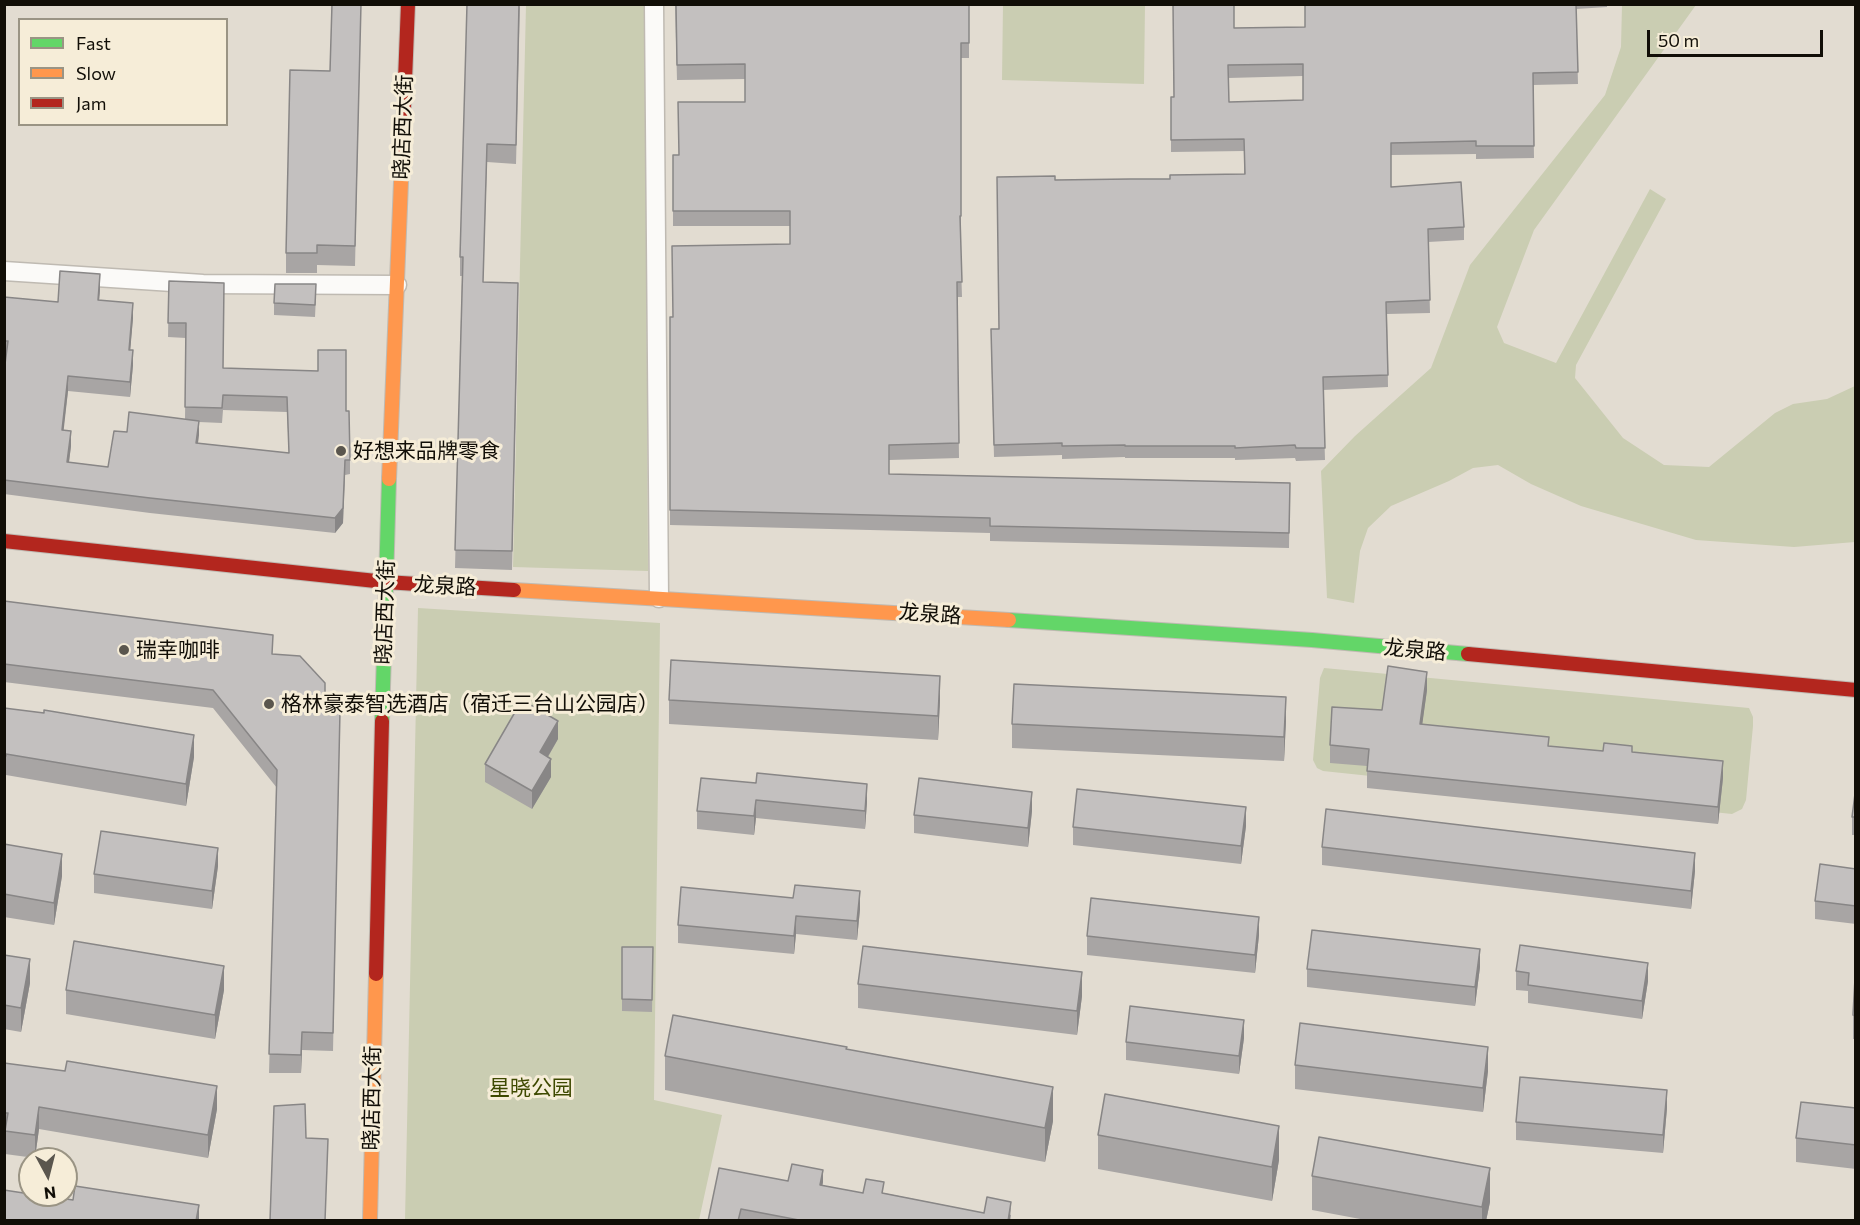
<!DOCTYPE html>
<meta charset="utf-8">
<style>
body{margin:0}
#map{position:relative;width:1860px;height:1225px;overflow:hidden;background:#e2dcd1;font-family:Commissioner,sans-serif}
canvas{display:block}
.frame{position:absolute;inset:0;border:6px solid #110e07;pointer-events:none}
.legend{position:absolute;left:18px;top:18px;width:210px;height:108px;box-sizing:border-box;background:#f6edd8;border:2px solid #9a9484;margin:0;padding:8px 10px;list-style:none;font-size:18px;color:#110e07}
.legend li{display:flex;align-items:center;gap:12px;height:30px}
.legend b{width:30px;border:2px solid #9a9484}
.north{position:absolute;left:18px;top:1147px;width:60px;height:60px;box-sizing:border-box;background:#f6edd8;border:2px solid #9a9484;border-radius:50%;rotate:173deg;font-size:16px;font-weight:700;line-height:24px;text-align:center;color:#110e07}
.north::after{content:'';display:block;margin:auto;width:21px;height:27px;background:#5a564e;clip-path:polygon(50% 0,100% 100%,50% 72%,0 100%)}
.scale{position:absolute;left:1647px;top:30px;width:176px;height:27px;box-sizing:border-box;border:3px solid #110e07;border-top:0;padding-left:8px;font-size:18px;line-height:21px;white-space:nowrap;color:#110e07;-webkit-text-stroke:4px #f6edd8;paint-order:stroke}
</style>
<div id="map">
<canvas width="1860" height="1225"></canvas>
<div class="frame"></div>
<ul class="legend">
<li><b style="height:8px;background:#63d668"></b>Fast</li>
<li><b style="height:8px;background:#ff974d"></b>Slow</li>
<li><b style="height:8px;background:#b3261e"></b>Jam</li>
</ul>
<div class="north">N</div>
<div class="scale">50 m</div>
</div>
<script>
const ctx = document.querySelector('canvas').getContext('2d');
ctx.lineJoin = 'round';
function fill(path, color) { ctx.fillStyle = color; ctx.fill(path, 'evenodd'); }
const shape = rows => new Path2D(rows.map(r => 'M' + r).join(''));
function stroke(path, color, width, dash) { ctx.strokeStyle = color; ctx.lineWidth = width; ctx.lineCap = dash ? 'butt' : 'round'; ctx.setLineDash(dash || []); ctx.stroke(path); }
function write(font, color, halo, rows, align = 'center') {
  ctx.font = font + ' Commissioner,"Noto Sans SC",sans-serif'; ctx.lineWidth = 6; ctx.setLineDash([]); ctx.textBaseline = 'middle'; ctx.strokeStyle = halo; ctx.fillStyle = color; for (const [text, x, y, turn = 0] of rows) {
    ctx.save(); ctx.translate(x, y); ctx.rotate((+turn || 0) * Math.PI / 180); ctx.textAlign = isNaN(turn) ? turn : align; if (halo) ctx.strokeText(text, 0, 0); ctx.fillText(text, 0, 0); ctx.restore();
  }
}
fill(shape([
 [526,5,645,5,648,571,513,567],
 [1003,5,1145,5,1144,84,1002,80],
 [1622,5,1696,5,1534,230,1497,327,1504,343,1556,363,1650,189,1666,199,1576,365,1575,378,1623,438,1664,465,1709,467,1775,413,1793,404,1827,399,1855,386,1855,542,1794,547,1696,540,1581,506,1531,484,1498,465,1473,468,1449,481,1391,506,1368,528,1360,551,1354,603,1327,598,1321,471,1355,436,1431,368,1470,265,1605,95,1621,47],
 [418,608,660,623,654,1100,722,1115,699,1220,405,1220],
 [1324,668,1749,708,1753,717,1753,726,1746,800,1742,809,1732,814,1323,771,1317,768,1313,760,1320,678]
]), '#cacdb2');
const street = shape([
 [654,4,659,598],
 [4,271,203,284,397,285]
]);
const fast = shape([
 [1009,620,1312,640,1468,654],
 [382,721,389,479]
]);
const slow = shape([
 [389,479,402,157],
 [514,590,1009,620],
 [370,1220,376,974]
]);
const jam = shape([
 [402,157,408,4],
 [4,541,385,582,514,590],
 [1468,654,1856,690],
 [376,974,382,721]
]);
stroke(street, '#bfbab2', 21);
stroke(fast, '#bfbab2', 16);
stroke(slow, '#bfbab2', 16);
stroke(jam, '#bfbab2', 16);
stroke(street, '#fbfaf8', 18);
stroke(fast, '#63d668', 14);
stroke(slow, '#ff974d', 14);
stroke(jam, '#b3261e', 14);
fill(shape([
 [332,4,361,4,355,266,317,265,317,273,286,273,286,253,330,71],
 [520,4,516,164,487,162,483,282,518,301,512,570,455,568,462,276,460,276,460,257],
 [675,4,969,4,969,58,961,58,961,231,960,231,962,297,957,297,959,458,889,460,889,474,1290,483,1289,548,990,541,990,533,670,525,670,317,673,317,790,244,790,226,673,226,673,155,679,155,745,102,745,79,677,80],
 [1173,4,1254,4,1234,5,1234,28,1305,27,1305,4,1607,4,1607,7,1576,9,1578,84,1533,85,1534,158,1476,159,1476,154,1391,155,1391,187,1464,227,1464,240,1428,242,1430,313,1387,314,1388,387,1323,390,1325,460,1296,461,1295,458,1235,460,1235,458,1125,458,1125,457,1062,459,1062,455,994,457,991,341,999,329,1055,180,1170,179,1244,174,1244,151,1171,152,1171,97,1174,97],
 [1303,76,1303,100,1229,102,1228,78],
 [169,281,223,368,346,411,350,460,350,474,345,475,343,523,335,533,150,513,4,494,4,372,6,356,4,356,4,297,58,302,100,289,99,300,133,318,130,350,133,365,130,397,68,391,63,431,71,446,69,462,108,467,127,432,185,419,186,338,168,337],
 [223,410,287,412,289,453,198,443,199,422,222,423],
 [316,296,315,317,274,315,274,303],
 [4,601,273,654,325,710,340,711,333,1051,302,1050,301,1073,269,1073,277,788,213,708,4,682],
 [1427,690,1422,724,1549,746,1603,751,1632,752,1723,778,1718,824,1367,788,1367,766,1330,763,1330,745,1382,710],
 [669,700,940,700,938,740,669,724],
 [4,708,194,757,186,806,6,775,6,777,4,777],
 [1286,720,1284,761,1012,748,1012,724],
 [558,739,548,757,551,777,532,809,485,782,485,764],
 [701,778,867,802,865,829,756,818,754,835,697,829,697,811],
 [1856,786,1856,835,1852,835,1852,817],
 [1032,811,1028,847,914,833,914,815],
 [1246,826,1241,864,1073,845,1073,827],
 [4,844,62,876,54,925,4,917],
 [1322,847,1695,871,1691,909,1322,865],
 [218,866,212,909,94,893,94,874],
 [1856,869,1856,924,1815,919,1815,901],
 [793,898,860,909,857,940,796,934,794,954,678,943,678,925],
 [1259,935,1255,973,1087,955,1087,936],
 [622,947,653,947,652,1012,622,1011],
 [4,955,30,983,21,1032,4,1029],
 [1480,967,1475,1006,1307,987,1307,969],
 [1516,971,1648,981,1642,1019,1528,1003,1528,991,1516,990],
 [1855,978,1856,1039,1853,1039,1853,1015],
 [858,984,1082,996,1077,1035,858,1008],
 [66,990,224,990,215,1039,66,1014],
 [1244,1038,1239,1074,1126,1060,1126,1042],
 [665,1056,1053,1121,1045,1162,665,1090],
 [4,1063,217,1109,208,1158,39,1129,35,1158,5,1154],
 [1295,1065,1488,1071,1483,1112,1295,1089],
 [1667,1108,1663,1153,1516,1140,1516,1122],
 [1856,1108,1856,1169,1796,1162,1796,1138],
 [1098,1135,1279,1160,1272,1201,1098,1169],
 [1312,1176,1490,1202,1486,1221,1371,1221,1312,1210],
 [788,1181,823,1182,822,1186,863,1193,884,1193,984,1213,1011,1215,1010,1221,708,1221]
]), '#a8a5a4');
fill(shape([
 [100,274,100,289,98,315,98,300],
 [133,303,133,318,129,365,129,350],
 [133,350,133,365,130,397,130,382],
 [68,376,68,391,62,445,62,430],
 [199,421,199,435,196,458,196,443],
 [71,431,71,446,67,477,67,462],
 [345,460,343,523,335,533,335,518],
 [1427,672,1427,690,1420,741,1420,724],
 [940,676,940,700,938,740,938,716],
 [1286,697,1286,720,1284,761,1284,737],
 [558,721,558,739,540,770,540,752],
 [194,735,194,757,186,806,186,784],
 [551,759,551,777,532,809,532,791],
 [1723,761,1723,778,1718,824,1718,807],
 [867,784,867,802,865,829,865,811],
 [1032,792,1032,811,1028,847,1028,828],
 [756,800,756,818,754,835,754,816],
 [1246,807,1246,826,1241,864,1241,846],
 [218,848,218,866,212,909,212,891],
 [1695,853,1695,871,1691,909,1691,891],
 [62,854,62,876,54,925,54,903],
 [860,891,860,909,857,940,857,921],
 [796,916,796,934,794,954,794,936],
 [1259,917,1259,935,1255,973,1255,955],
 [1480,949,1480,967,1475,1006,1475,987],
 [30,959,30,983,21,1032,21,1008],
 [1648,963,1648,981,1642,1019,1642,1001],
 [224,966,224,990,215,1039,215,1015],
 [1082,972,1082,996,1077,1035,1077,1011],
 [1244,1020,1244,1038,1239,1074,1239,1056],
 [302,1032,302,1050,301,1073,301,1055],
 [1488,1047,1488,1071,1483,1112,1483,1088],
 [217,1086,217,1109,208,1158,208,1135],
 [1053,1087,1053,1121,1045,1162,1045,1128],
 [1667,1090,1667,1108,1663,1153,1663,1135],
 [39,1107,39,1129,35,1158,35,1135],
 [1279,1126,1279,1160,1272,1201,1272,1167],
 [1490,1168,1490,1202,1486,1221,1482,1221,1482,1207],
 [823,1170,823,1182,820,1197,820,1185],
 [1011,1202,1010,1221,1008,1221],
 [199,1205,199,1221,196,1221]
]), '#888686');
const building = shape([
 [332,4,361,4,355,246,317,245,317,253,286,253,290,70,330,71,332,4],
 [467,4,519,4,516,145,487,144,483,282,518,283,512,551,455,550,463,257,460,257,467,4],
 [676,4,969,4,969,43,961,43,961,216,960,216,962,282,957,282,959,443,889,445,889,474,1290,483,1289,533,990,526,990,518,670,510,670,317,673,317,672,246,790,244,790,211,673,211,673,155,679,155,678,102,745,102,745,64,677,65,676,4],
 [1173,4,1234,4,1234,28,1305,27,1305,4,1576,4,1578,72,1533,73,1534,146,1476,146,1476,141,1391,143,1391,187,1461,182,1464,227,1428,229,1430,300,1386,302,1388,375,1323,377,1325,448,1296,448,1295,445,1235,448,1235,446,1125,446,1125,445,1062,446,1062,443,994,445,991,329,999,329,997,177,1055,176,1055,180,1130,179,1170,179,1170,175,1245,174,1244,139,1171,140,1171,97,1174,97,1173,4],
 [1303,64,1303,100,1229,102,1228,65,1303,64],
 [60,271,100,274,98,300,133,303,129,350,133,350,130,382,68,376,62,430,71,431,67,462,108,467,114,431,127,432,129,412,199,421,196,443,289,453,287,397,223,395,222,408,185,407,186,323,168,323,169,281,224,283,223,368,318,371,318,350,346,350,346,411,349,411,350,460,345,460,343,508,335,518,150,498,4,480,4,372,8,341,4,341,4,297,58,302,60,271],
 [275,284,316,284,315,305,274,303,275,284],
 [4,601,273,635,272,654,300,656,325,683,325,710,340,711,333,1033,302,1032,301,1055,269,1054,277,770,213,690,4,664,4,601],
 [671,660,940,676,938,716,669,700,671,660],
 [1388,666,1427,672,1420,724,1549,737,1548,746,1603,751,1604,743,1632,746,1632,752,1723,761,1718,807,1367,771,1369,749,1330,745,1332,707,1382,710,1388,666],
 [1014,684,1286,697,1284,737,1012,724,1014,684],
 [522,700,558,721,540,752,551,759,532,791,485,764,522,700],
 [4,708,44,713,44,710,194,735,186,784,6,754,6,756,4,756,4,708],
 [757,773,867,784,865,811,756,800,754,816,697,811,701,778,756,783,757,773],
 [919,778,1032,792,1028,828,914,815,919,778],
 [1856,786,1856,817,1852,817,1856,786],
 [1077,789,1246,807,1241,846,1073,827,1077,789],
 [1326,809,1695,853,1691,891,1322,847,1326,809],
 [101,831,218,848,212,891,94,874,101,831],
 [4,844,62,854,54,903,4,894,4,844],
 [1820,864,1856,869,1856,906,1815,901,1820,864],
 [795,885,860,891,857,921,796,916,794,936,678,925,681,887,793,898,795,885],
 [1091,898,1259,917,1255,955,1087,936,1091,898],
 [1312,930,1480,949,1475,987,1307,969,1312,930],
 [74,941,224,966,215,1015,66,990,74,941],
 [1520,945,1648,963,1642,1001,1528,985,1529,973,1516,971,1520,945],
 [863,946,1082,972,1077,1011,858,984,863,946],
 [622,947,653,947,652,1000,622,999,622,947],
 [4,955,30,959,21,1008,4,1005,4,955],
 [1855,978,1856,978,1856,1016,1853,1015,1855,978],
 [1130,1006,1244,1020,1239,1056,1126,1042,1130,1006],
 [673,1015,847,1047,846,1049,1053,1087,1045,1128,665,1056,673,1015],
 [1300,1023,1488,1047,1483,1088,1295,1065,1300,1023],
 [67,1061,217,1086,208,1135,39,1107,35,1135,5,1131,8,1113,4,1113,4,1063,65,1071,67,1061],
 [1520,1077,1667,1090,1663,1135,1516,1122,1520,1077],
 [1105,1094,1279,1126,1272,1167,1098,1135,1105,1094],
 [1801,1102,1856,1108,1856,1145,1796,1138,1801,1102],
 [305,1104,306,1138,328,1139,325,1221,270,1221,274,1106,305,1104],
 [1319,1137,1490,1168,1482,1207,1312,1176,1319,1137],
 [792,1164,823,1170,820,1185,863,1193,866,1179,884,1182,882,1193,984,1213,987,1197,1011,1202,1008,1221,804,1221,741,1209,738,1221,708,1221,719,1168,788,1181,792,1164],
 [75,1186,199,1205,196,1221,4,1221,4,1190,30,1194,30,1195,39,1195,73,1200,75,1186]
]);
fill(building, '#c3c0bf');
stroke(building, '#888686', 1.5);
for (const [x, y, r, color] of [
 [341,451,6,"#5a564e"],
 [124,650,6,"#5a564e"],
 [269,704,6,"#5a564e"]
]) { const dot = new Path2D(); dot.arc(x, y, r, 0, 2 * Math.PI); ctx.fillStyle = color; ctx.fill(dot); stroke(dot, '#f6edd8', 2); }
write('21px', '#110e07', '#f6edd8', [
 ["晓店西大街",403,127,-88],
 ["龙泉路",445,586,3],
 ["晓店西大街",385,612,-88],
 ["龙泉路",930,614,4],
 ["龙泉路",1415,650,5],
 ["晓店西大街",372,1098,-89]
]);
write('21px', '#110e07', '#f6edd8', [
 ["好想来品牌零食",353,451],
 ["瑞幸咖啡",136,650],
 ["格林豪泰智选酒店（宿迁三台山公园店）",281,704]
], 'left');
write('21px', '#3e4900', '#f6edd8', [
 ["星晓公园",531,1088]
]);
</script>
